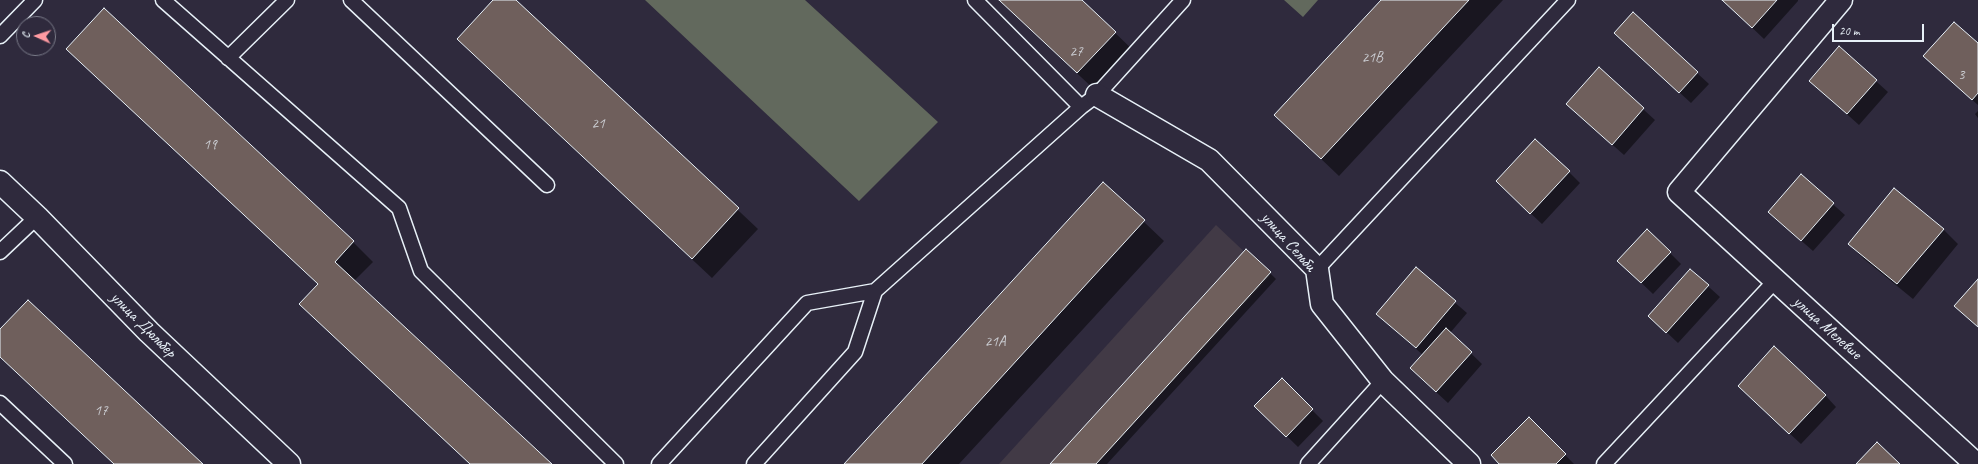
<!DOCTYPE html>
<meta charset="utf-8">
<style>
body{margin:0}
#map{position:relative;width:1978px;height:464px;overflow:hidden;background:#2f2a3d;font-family:Caveat,sans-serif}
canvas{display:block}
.north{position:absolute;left:16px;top:16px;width:40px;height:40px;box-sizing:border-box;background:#2f2a3d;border:1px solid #797a88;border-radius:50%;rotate:273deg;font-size:11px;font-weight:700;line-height:16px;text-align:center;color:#e8f1f8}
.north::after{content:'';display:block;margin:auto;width:14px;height:18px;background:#ff9aa2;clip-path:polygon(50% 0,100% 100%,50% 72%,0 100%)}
.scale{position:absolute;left:1832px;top:24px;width:92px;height:18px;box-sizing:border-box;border:2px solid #e8f1f8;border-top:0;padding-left:5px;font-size:12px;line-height:14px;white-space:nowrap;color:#e8f1f8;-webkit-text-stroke:3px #2f2a3d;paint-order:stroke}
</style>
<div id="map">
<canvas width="1978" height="464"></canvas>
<div class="north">С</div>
<div class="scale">20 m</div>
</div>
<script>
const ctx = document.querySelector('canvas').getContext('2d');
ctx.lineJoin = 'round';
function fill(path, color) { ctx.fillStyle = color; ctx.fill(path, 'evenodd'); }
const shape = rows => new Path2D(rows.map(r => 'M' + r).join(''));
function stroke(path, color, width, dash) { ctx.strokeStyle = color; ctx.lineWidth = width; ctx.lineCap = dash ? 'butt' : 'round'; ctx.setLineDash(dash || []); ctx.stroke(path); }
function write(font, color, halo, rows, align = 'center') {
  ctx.font = font + ' Caveat,sans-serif'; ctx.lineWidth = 3.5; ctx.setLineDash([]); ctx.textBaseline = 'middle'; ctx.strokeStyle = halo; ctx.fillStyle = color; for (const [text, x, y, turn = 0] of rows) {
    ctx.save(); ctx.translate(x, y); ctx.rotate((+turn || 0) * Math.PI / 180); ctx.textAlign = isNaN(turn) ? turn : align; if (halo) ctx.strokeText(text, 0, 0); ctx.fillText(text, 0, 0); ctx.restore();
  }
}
fill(shape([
 [1216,225,1270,276,1097,464,999,464]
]), '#423a46');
fill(shape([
 [645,0,805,0,938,122,859,201],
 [1284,0,1318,0,1303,17]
]), '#62695d');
fill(shape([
 [495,0,515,0,758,229,712,278,478,59],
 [999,0,1081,0,1136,53,1098,93],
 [1383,0,1503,0,1339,176,1275,115],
 [1723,0,1798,0,1798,1,1764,39],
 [1627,44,1697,73,1709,84,1691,103],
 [1978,45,1978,105,1936,68],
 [1839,48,1888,92,1859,125,1810,81],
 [67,49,353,242,373,262,354,281,550,464,470,464,300,304,318,284],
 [1599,69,1655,120,1624,155,1579,115],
 [1978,111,1978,118,1975,114],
 [1569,172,1580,183,1542,224,1509,193],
 [1801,176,1845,215,1813,251,1781,223],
 [1103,183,1164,241,959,464,846,464],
 [1943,229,1958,244,1913,299,1864,259,1849,244],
 [1647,230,1681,264,1653,294,1630,272],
 [1416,269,1467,313,1450,333,1482,364,1448,403,1423,380,1423,355,1389,325],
 [1690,270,1720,297,1678,343,1661,327],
 [1270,273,1276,279,1107,464,1051,464],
 [1282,380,1323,421,1298,447,1256,406],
 [1825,395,1836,407,1801,444,1750,397],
 [1529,418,1574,464,1501,464]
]), '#0007');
const building = shape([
 [493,0,516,0,739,208,692,259,457,39,493,0],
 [999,0,1082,0,1116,32,1077,73,999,0],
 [1381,0,1469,0,1321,159,1274,115,1381,0],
 [1722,0,1777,0,1752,28,1722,0],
 [104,8,354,241,335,262,552,464,470,464,299,304,318,284,66,49,104,8],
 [1633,12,1698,72,1679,93,1614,33,1633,12],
 [1954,22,1978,43,1978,93,1972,100,1923,56,1954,22],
 [1839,46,1877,80,1847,114,1809,81,1839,46],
 [1599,67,1644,108,1612,145,1566,104,1599,67],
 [1535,139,1570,171,1530,214,1496,181,1535,139],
 [1801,174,1834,203,1801,241,1768,212,1801,174],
 [1103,182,1145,220,922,464,844,464,1103,182],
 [1894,188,1944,229,1897,284,1848,244,1894,188],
 [1647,229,1671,252,1641,283,1617,261,1647,229],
 [1246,249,1271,272,1096,464,1050,464,1246,249],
 [1416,267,1456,301,1416,348,1376,314,1416,267],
 [1690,269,1709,285,1666,333,1648,316,1690,269],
 [1978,279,1978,327,1954,306,1978,279],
 [28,300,203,464,114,464,0,357,0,329,28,300],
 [1446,328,1472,352,1436,392,1410,368,1446,328],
 [1774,346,1826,395,1789,434,1738,386,1774,346],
 [1282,378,1313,409,1286,437,1254,406,1282,378],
 [1529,417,1566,454,1556,464,1499,464,1491,455,1529,417],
 [1877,442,1900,464,1856,464,1877,442]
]);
fill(building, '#6f5f5c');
stroke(building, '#e8f1f8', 1);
const service = shape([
 [163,0,399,208,421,271,616,464],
 [351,0,547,185],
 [975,0,1081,107],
 [0,36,35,0],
 [228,58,287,0],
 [0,252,37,217],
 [1317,269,1568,0],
 [0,403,65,464],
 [659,464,807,303,875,291,1081,107,1097,95,1183,0],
 [754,464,855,352,875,291],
 [1308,464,1383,381],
 [1604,464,1775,281]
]);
const minor = shape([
 [1841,0,1679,192,1976,464],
 [1097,95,1209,160,1317,269,1322,304,1383,381,1469,464],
 [0,182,37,217,149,332,289,464]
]);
stroke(service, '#e8f1f8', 17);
stroke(minor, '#e8f1f8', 25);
stroke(service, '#2f2a3d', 14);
stroke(minor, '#2f2a3d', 22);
write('15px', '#caccd1', null, [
 ["27",1076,52],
 ["21В",1372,58],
 ["3",1961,75],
 ["21",598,124],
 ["19",210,145],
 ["21А",995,342],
 ["17",101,411]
]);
write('17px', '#e8f1f8', '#2f2a3d', [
 ["улица Сельби",1288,242,48],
 ["улица Дюльбер",143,325,45],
 ["улица Мелевше",1827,328,42]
]);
</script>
